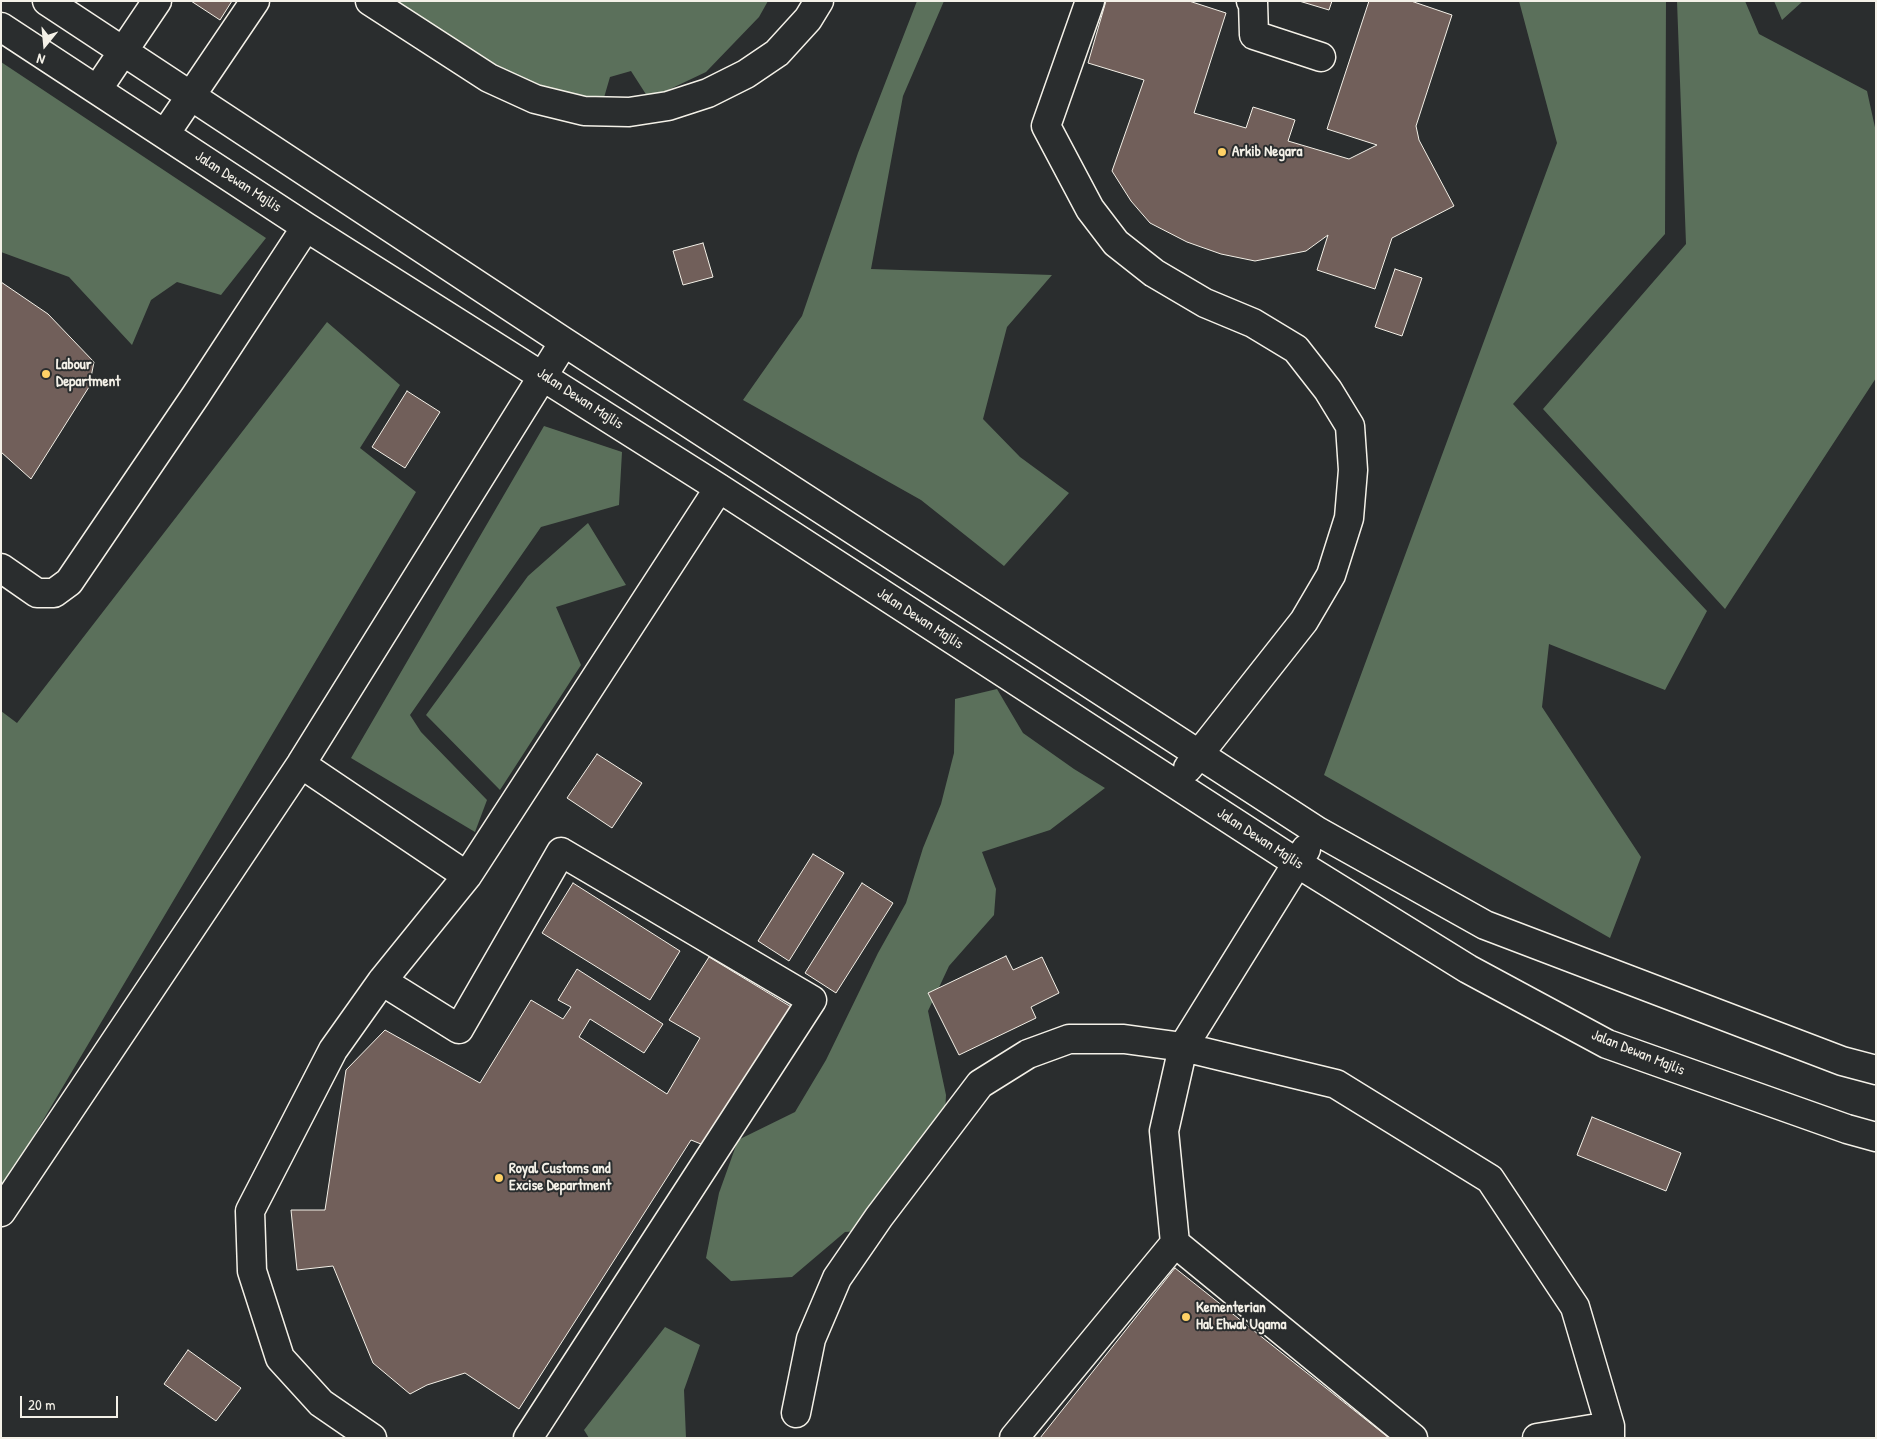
<!DOCTYPE html>
<style>
body{margin:0}
#map{position:relative;width:1877px;height:1439px;overflow:hidden;background:#2a2d2e;font-family:"Patrick Hand",sans-serif}
canvas{display:block}
.frame{position:absolute;inset:0;border:2px solid #f4f1e8;pointer-events:none}
.north{position:absolute;left:20px;top:20px;width:50px;height:50px;-webkit-text-stroke:4px #2a2d2e;paint-order:stroke;rotate:197deg;font-size:14px;font-weight:700;line-height:20px;text-align:center;color:#f4f1e8}
.north::after{content:'';display:block;margin:auto;width:18px;height:22px;background:#f4f1e8;clip-path:polygon(50% 0,100% 100%,50% 72%,0 100%)}
.scale{position:absolute;left:20px;top:1396px;width:98px;height:22px;box-sizing:border-box;border:2px solid #f4f1e8;border-top:0;padding-left:6px;font-size:15px;line-height:18px;white-space:nowrap;color:#f4f1e8;-webkit-text-stroke:4px #2a2d2e;paint-order:stroke}
</style>
<div id="map">
<canvas width="1877" height="1439"></canvas>
<div class="frame"></div>
<div class="north">N</div>
<div class="scale">20 m</div>
</div>
<script>
const ctx = document.querySelector('canvas').getContext('2d');
ctx.lineJoin = 'round';
function fill(path, color) { ctx.fillStyle = color; ctx.fill(path, 'evenodd'); }
const shape = rows => new Path2D(rows.map(r => 'M' + r).join(''));
function stroke(path, color, width, dash) { ctx.strokeStyle = color; ctx.lineWidth = width; ctx.lineCap = dash ? 'butt' : 'round'; ctx.setLineDash(dash || []); ctx.stroke(path); }
function write(font, color, halo, rows, align = 'center') {
  ctx.font = font + ' "Patrick Hand",sans-serif'; ctx.lineWidth = 4; ctx.setLineDash([]); ctx.textBaseline = 'middle'; ctx.strokeStyle = halo; ctx.fillStyle = color; for (const [text, x, y, turn = 0] of rows) {
    ctx.save(); ctx.translate(x, y); ctx.rotate((+turn || 0) * Math.PI / 180); ctx.textAlign = isNaN(turn) ? turn : align; if (halo) ctx.strokeText(text, 0, 0); ctx.fillText(text, 0, 0); ctx.restore();
  }
}
fill(shape([
 [394,1,768,1,759,17,706,72,649,99,631,71,610,77,603,101,560,99,504,72],
 [917,1,944,1,903,96,871,269,1052,275,1007,327,983,419,1020,457,1069,493,1004,566,921,500,743,400,802,316,858,153],
 [1519,1,1666,1,1665,234,1513,404,1707,611,1665,690,1549,644,1542,707,1641,857,1610,938,1324,775,1557,143],
 [1677,1,1745,1,1759,34,1867,91,1876,132,1876,378,1725,609,1543,409,1686,244],
 [1774,1,1803,1,1782,20],
 [1,62,266,238,221,295,177,282,151,300,132,345,69,277,1,252],
 [327,322,400,385,360,448,416,492,1,1191,1,711,17,723],
 [544,426,622,452,619,505,541,527,410,715,421,732,487,800,475,832,351,758],
 [588,523,626,585,556,607,581,665,500,790,426,715,528,576],
 [997,689,1023,733,1074,769,1105,788,1050,830,982,852,996,889,994,915,949,966,928,1011,946,1095,945,1114,893,1201,889,1229,845,1232,792,1277,731,1281,706,1258,719,1193,738,1140,795,1112,826,1060,878,953,906,903,923,848,941,804,954,753,955,699],
 [665,1327,700,1345,684,1390,686,1438,589,1438,584,1430]
]), '#5b705b');
const building = shape([
 [191,1,232,1,220,20,191,1],
 [1106,1,1189,1,1226,13,1194,113,1246,128,1253,107,1295,120,1288,141,1349,159,1377,145,1327,129,1369,1,1411,1,1452,15,1416,126,1419,140,1454,206,1392,238,1375,289,1317,270,1328,235,1306,251,1255,261,1221,254,1187,242,1150,223,1131,201,1112,171,1144,80,1088,63,1106,1],
 [1299,1,1332,1,1329,10,1299,1],
 [703,243,713,277,683,285,673,251,703,243],
 [1395,269,1422,278,1402,336,1375,327,1395,269],
 [1,282,48,314,94,362,89,387,31,479,1,452,1,282],
 [407,391,440,412,405,468,372,447,407,391],
 [597,754,642,783,612,828,567,798,597,754],
 [813,854,844,873,789,961,758,941,813,854],
 [573,883,680,951,650,1000,542,933,573,883],
 [862,883,893,903,836,993,805,973,862,883],
 [1006,956,1013,970,1042,957,1059,993,1031,1007,1036,1018,959,1055,928,993,1006,956],
 [709,957,793,1008,706,1146,691,1140,519,1409,465,1373,427,1385,410,1394,373,1363,333,1266,297,1270,291,1210,325,1210,346,1070,385,1030,480,1083,531,1000,563,1019,571,1007,558,1000,577,969,663,1024,644,1053,590,1019,579,1037,667,1094,700,1038,669,1020,709,957],
 [1592,1117,1681,1153,1666,1191,1577,1155,1592,1117],
 [1175,1268,1297,1365,1389,1438,1040,1438,1175,1268],
 [188,1350,241,1388,216,1421,164,1384,188,1350]
]);
fill(building, '#715f5a');
stroke(building, '#f4f1e8', 1);
const minor = shape([
 [47,1,564,342,1317,831,1485,925,1842,1061,1876,1070],
 [370,1,489,78,535,99,584,111,629,112,668,106,708,93,746,74,777,53,808,19,819,1],
 [1090,1,1046,126,1090,209,1116,243,1154,273,1205,303,1253,323,1296,349,1328,390,1350,426,1353,470,1349,518,1331,575,1304,621,1188,768],
 [1251,1,1253,2,1254,35,1321,57],
 [1,27,306,227,719,488,1297,863,1468,969,1607,1044,1847,1129,1876,1137],
 [97,90,157,1],
 [165,134,255,1],
 [1,568,37,593,54,593,69,582,196,395,306,227],
 [301,764,467,876],
 [382,981,459,1029,561,852,812,1000,528,1438],
 [1,1212,301,764,564,342],
 [1175,1243,1164,1131,1183,1047,1306,849],
 [796,1413,811,1339,837,1278,879,1217,980,1084,1028,1054,1069,1039,1124,1039,1183,1047,1336,1084,1490,1179,1575,1307,1610,1426,1610,1438],
 [372,1438,321,1403,280,1358,252,1271,250,1211,333,1050,382,981,467,876,719,488],
 [1014,1438,1175,1243,1413,1438],
 [1537,1438,1610,1426]
]);
stroke(minor, '#f4f1e8', 31);
stroke(minor, '#2a2d2e', 28);
for (const [x, y, r, color] of [
 [1222,152,5,"#ffd166"],
 [46,374,5,"#ffd166"],
 [499,1178,5,"#ffd166"],
 [1186,1317,5,"#ffd166"]
]) { const dot = new Path2D(); dot.arc(x, y, r, 0, 2 * Math.PI); ctx.fillStyle = color; ctx.fill(dot); stroke(dot, '#2a2d2e', 2); }
write('bold 15px', '#f4f1e8', '#2a2d2e', [
 ["Arkib Negara",1232,152],
 ["Labour",56,365],
 ["Department",56,382],
 ["Royal Customs and",509,1169],
 ["Excise Department",509,1186],
 ["Kementerian",1196,1308],
 ["Hal Ehwal Ugama",1196,1325]
], 'left');
write('15px', '#f4f1e8', '#2a2d2e', [
 ["Jalan Dewan Majlis",238,182,33],
 ["Jalan Dewan Majlis",580,399,33],
 ["Jalan Dewan Majlis",920,619,33],
 ["Jalan Dewan Majlis",1260,839,33],
 ["Jalan Dewan Majlis",1638,1053,22]
]);
</script>
